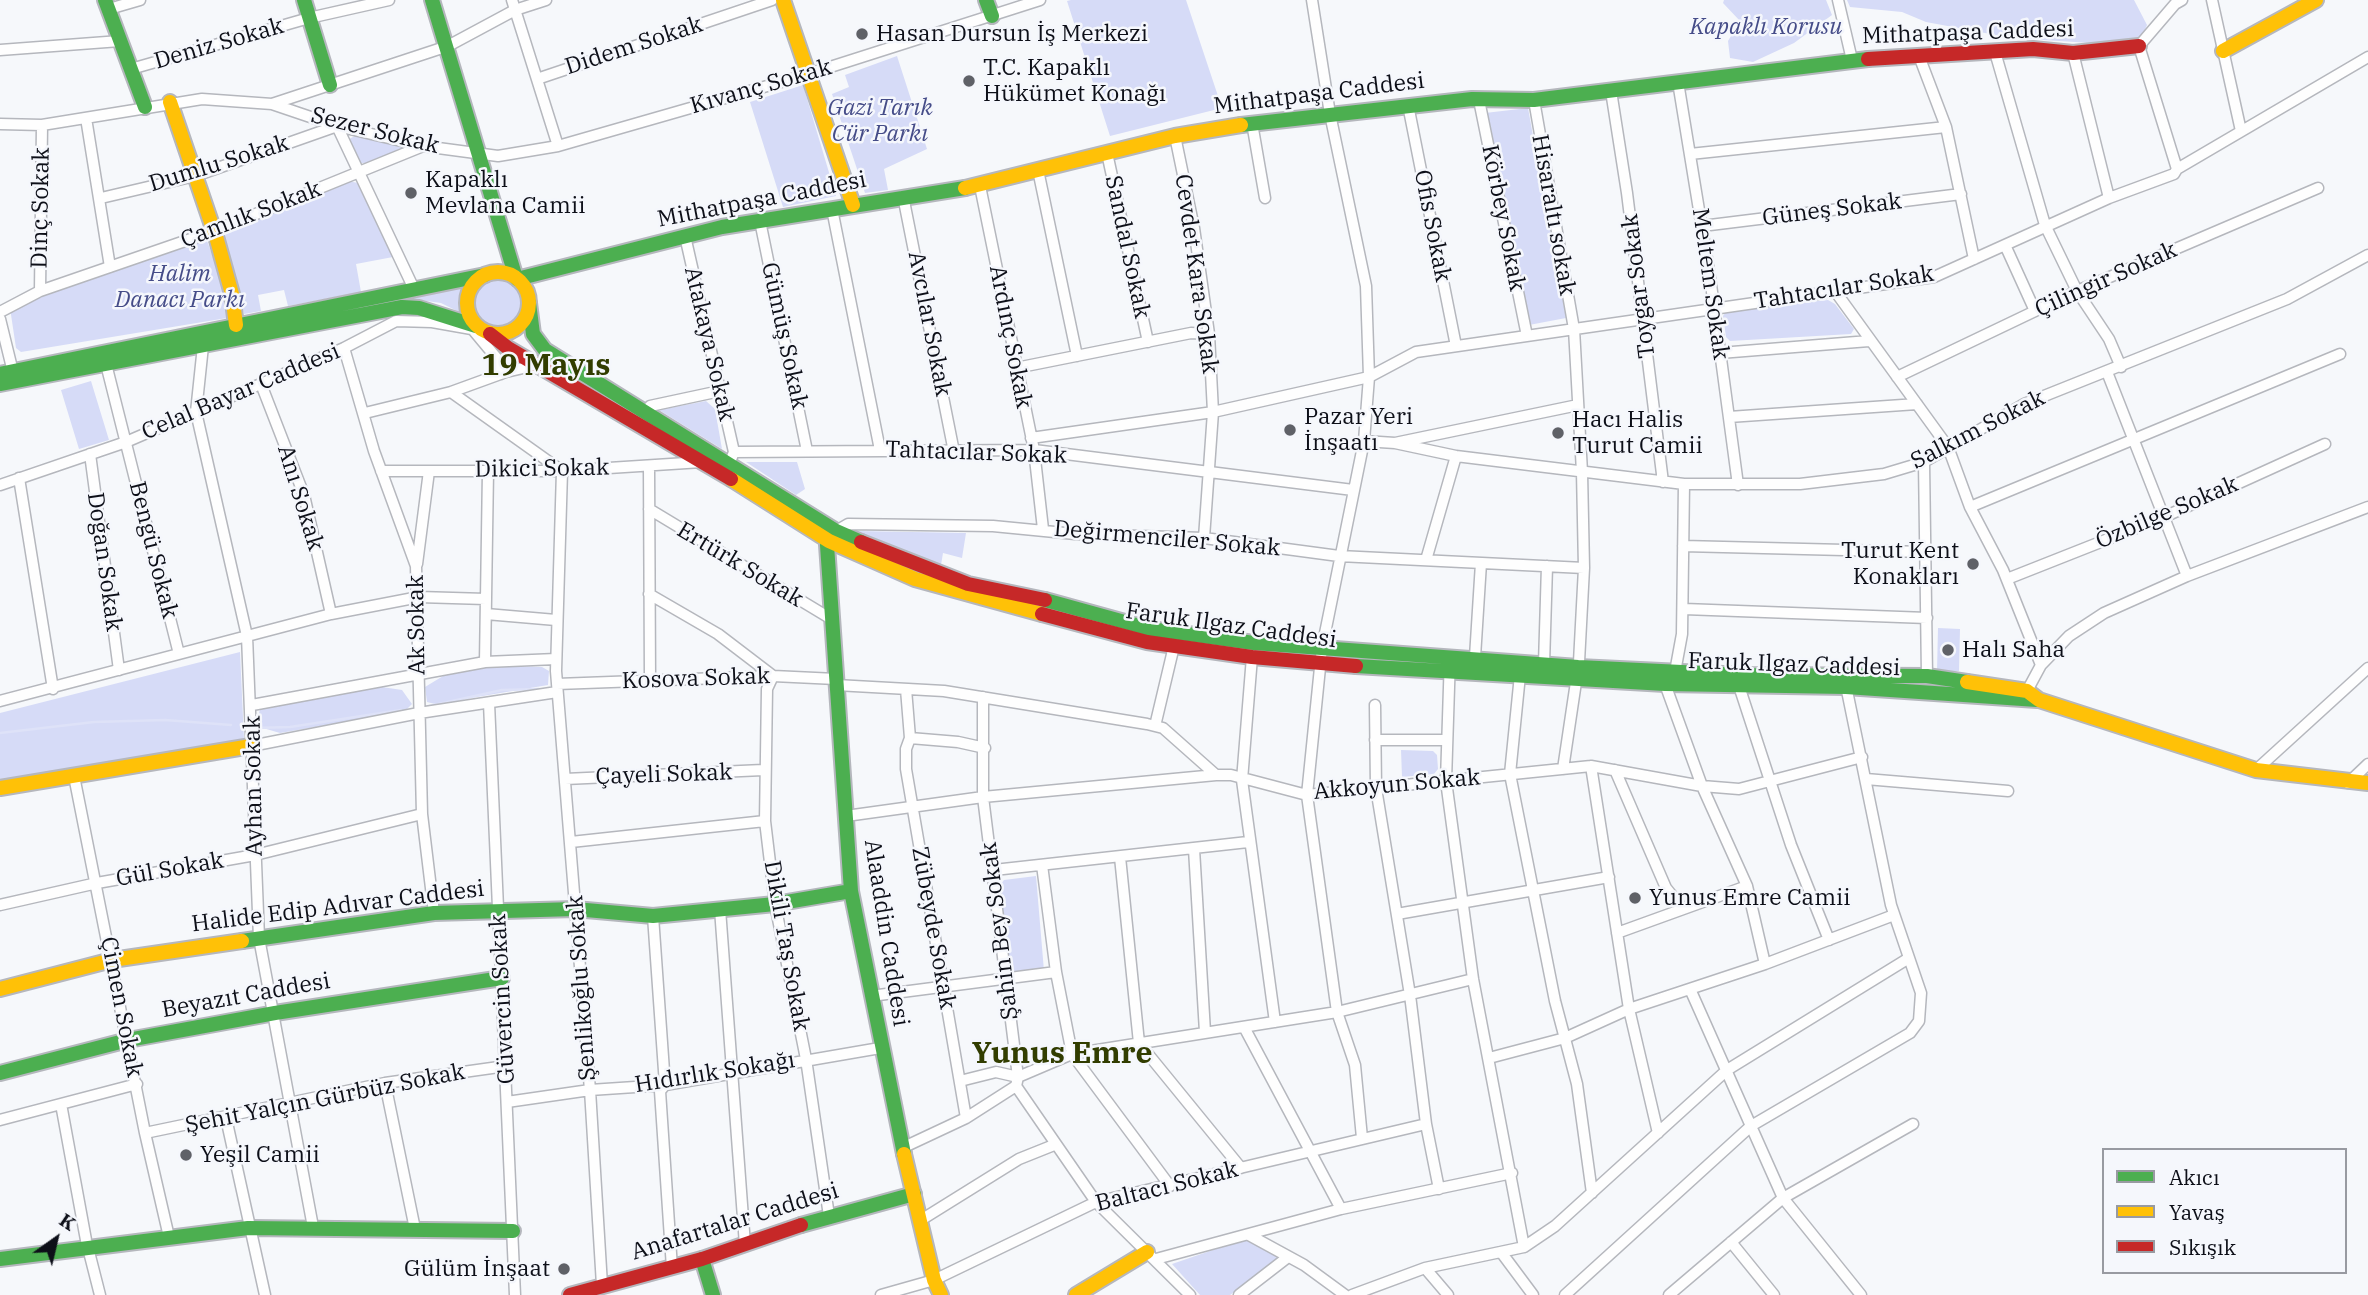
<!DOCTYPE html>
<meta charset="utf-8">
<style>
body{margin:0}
#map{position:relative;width:2368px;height:1295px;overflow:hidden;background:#f6f8fb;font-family:"IBM Plex Serif",serif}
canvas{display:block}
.legend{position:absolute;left:2102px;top:1148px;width:245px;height:126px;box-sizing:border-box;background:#f5f7fc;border:2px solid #989aa1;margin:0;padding:9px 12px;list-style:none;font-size:21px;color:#0d0f18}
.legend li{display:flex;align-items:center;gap:14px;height:35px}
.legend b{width:35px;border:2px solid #989aa1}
.north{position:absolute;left:21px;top:1204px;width:70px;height:70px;-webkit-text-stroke:5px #f5f7fc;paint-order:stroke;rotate:34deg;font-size:19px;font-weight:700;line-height:28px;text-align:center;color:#0d0f18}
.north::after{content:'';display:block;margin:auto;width:24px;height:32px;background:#0d0f18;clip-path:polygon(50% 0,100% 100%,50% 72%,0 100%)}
</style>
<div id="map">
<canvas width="2368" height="1295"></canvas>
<ul class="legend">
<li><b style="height:9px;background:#4caf50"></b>Akıcı</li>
<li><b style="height:9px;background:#ffc107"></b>Yavaş</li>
<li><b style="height:9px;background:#c62828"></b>Sıkışık</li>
</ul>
<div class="north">K</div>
</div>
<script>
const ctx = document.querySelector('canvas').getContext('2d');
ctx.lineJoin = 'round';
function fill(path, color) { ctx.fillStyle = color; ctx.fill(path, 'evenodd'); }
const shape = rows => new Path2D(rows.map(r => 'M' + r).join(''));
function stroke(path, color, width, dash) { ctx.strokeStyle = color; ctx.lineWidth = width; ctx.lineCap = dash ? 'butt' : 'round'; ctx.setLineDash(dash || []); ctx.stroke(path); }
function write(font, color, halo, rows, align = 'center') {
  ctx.font = font + ' "IBM Plex Serif",serif'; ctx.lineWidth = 5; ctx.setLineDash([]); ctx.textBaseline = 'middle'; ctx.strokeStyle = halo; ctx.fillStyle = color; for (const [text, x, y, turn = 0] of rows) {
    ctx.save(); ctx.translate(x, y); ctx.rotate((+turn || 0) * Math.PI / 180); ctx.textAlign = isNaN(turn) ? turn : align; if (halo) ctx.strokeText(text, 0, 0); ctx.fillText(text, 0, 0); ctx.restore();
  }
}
fill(shape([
 [1071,0,1186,0,1222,108,1110,136,1067,1],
 [1724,0,1826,0,1832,15,1794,43,1753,62,1730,58,1728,41,1740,21,1723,3],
 [1847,0,2134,0,2147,25,2138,46,2012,38,1926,22,1902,12,1850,7],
 [897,56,927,149,884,169,888,190,865,193,832,94,849,87,845,75],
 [803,85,836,196,783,207,750,102],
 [1528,108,1566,318,1529,325,1485,113],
 [355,136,406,146,407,148,373,163,361,163,349,139],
 [348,181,358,183,393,257,356,264,361,292,288,306,284,290,258,295,261,311,244,314,218,233],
 [206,238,226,292,227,318,21,352,16,348,10,308],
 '473 305a25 25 0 1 1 50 0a25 25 0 1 1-50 0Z',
 [464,287,459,301,461,313,441,303,405,298],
 [1828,300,1835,304,1854,329,1851,334,1730,341,1726,337,1723,316,1727,310],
 [91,381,109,440,79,449,61,390],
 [706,401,715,409,722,449,659,410],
 [746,462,797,462,805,489,796,495],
 [856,531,966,533,962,558,943,553,940,571],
 [1938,628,1960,629,1959,671,1937,671],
 [240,652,244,739,0,782,0,713],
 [492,665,542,667,549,671,548,685,435,704,427,702,425,687,448,673],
 [382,687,402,690,412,704,404,712,280,733,256,726,260,709],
 [1401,750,1433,751,1437,755,1438,769,1434,774,1402,777],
 [1036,876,1044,971,1014,974,1010,970,1000,885,1004,880],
 [1248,1238,1277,1255,1278,1261,1230,1295,1200,1295,1172,1264]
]), '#d6dbf7');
stroke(shape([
 [425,707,502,690,539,689],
 [255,728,290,727,401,710],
 [0,733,94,722,165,720,231,725]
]), '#dee2f8', 2.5);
const street = shape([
 [512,0,558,146],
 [1312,0,1330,114,1366,286,1369,377,1364,441,1322,648,1307,795,1337,1012,1355,1065,1362,1138],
 [1838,0,1852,60],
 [2212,0,2241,131],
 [109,9,140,0],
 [0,50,120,41],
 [1995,52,2045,225,2077,291,2109,339,2121,367],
 [2073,53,2109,198],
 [1919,56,1946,127,1974,259],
 [131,69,309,18,389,0],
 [537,79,772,0],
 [1678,82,1710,277,1738,485],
 [1611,91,1627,193,1663,482],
 [1479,100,1527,336],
 [1534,100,1574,329,1582,472,1584,568,1579,662,1563,769],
 [272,104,337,126,423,146,498,156,558,146,802,76,1040,0],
 [1408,105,1456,346],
 [86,118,110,267],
 [1252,123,1265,198],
 [0,124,42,125,202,99,272,104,448,46,515,10,546,0],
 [1175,136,1194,228,1209,334,1213,412,1204,538],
 [1107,153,1148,342],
 [1690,154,1946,127],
 [2177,169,2368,57],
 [1038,170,1077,356],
 [980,186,1034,450,1043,529],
 [903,196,954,452],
 [101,198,195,176,337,126,414,289],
 [832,209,880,450],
 [760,221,807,451],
 [1702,226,1961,194],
 [685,236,734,452],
 [2005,245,2035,311],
 [40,291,42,125],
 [1835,291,1948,447,1970,507,2003,570,2041,665],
 [0,312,40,291,214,231,423,146],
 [0,319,13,372],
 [474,331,499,361,501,374],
 [203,346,196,412,247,636,259,938,313,1227],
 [344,348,374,451,416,566,422,814,434,913],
 [1720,353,1869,341],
 [106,364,179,654],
 [1016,368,1191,333,1209,334],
 [2107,372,2187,576],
 [1897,377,2077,291,2318,188],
 [261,384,304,495,331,614],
 [451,392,562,471,556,671,590,1090,602,1285],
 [646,411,650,406,720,391],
 [365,413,451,392,506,372,536,365],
 [1729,417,1917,404],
 [1031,438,1213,412,1369,377,1416,352,1934,277,2109,198,2174,174,2177,169,2139,46,2175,4,2182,0],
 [1364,441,1395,443,1578,405],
 [1395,443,1456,456,1684,484,1800,484,1884,474,1924,462,2024,404,2287,299,2368,255],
 [90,454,119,670],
 [730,462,734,452,1034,450,1353,490],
 [1924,462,1927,676],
 [649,466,650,680],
 [381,471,562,471,702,462],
 [19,478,53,689],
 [1684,484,1682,634,1675,672,1665,684,1702,786,1747,886,1765,964],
 [0,485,126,442,344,348,396,321,432,322,483,331],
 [1970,507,2340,354],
 [649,509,833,620],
 [836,531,848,524,993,526,1075,534,1204,538,1339,556,1584,568],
 [1683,546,1925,552],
 [1426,560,1456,456],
 [417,564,429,471],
 [2007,579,2164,517,2325,444],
 [649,594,718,634,773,676,767,689,765,821,775,904,806,1059,829,1216],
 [1684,609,1927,618],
 [486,614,556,620],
 [1450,656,1446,781,1473,979,1524,1247],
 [1252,657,1242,780,1275,1022],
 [1475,657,1481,563],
 [485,662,488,471],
 [1544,664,1547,566],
 [1520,675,1510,774,1555,1001,1577,1084,1592,1193],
 [557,684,773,676,836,679],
 [836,685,944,691,1147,724,1163,728,1216,775],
 [1739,686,1791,845,1829,940],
 [906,689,910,738,906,749,906,769,966,1118],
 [2027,691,2041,665,2069,636,2104,613,2187,576,2368,507],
 [983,697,983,797,1018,1077,1016,1086,1096,1202,1190,1295],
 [0,701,331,614,419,597,486,599],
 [489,703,515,1295],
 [252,705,485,662,556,659],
 [1375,705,1376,788,1410,995,1426,1124,1439,1189],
 [1155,726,1174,646],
 [910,738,958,742,985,748],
 [1375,740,1447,740],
 [251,746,419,713,557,692],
 [1591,766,1629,1009,1658,1133],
 [1615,770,1666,888,1683,909],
 [2256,770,2368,668],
 [74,776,145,1133,169,1237],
 [565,779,763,770],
 [1866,779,2008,791],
 [2348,783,2368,764],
 [846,816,983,797,1216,775,1231,775,1307,795,1591,766,1702,786,1739,789,1862,757],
 [571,842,765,821],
 [1194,849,1205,1032],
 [1120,857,1139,1043,1241,1168],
 [1042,865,1056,972,1072,1054,1170,1186],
 [994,870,1248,842],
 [0,905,97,883,255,855,422,814],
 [720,909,745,1245],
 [1397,914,1609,877],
 [653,916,665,1085,660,1091,672,1268],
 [1617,933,1747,886],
 [1690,989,1783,1198,1861,1295],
 [871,996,1056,972],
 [1244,1027,1341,1209],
 [1489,1058,1565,1038,1629,1009,1765,964,1894,915],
 [960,1081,996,1072,1018,1077,1072,1054,1337,1012,1473,979],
 [385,1083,415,1229],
 [507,1102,590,1090,665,1085,880,1048],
 [61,1104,86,1240,100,1295],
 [226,1118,265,1295],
 [0,1120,137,1084],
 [145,1133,385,1083,506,1066],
 [902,1148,966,1118,1016,1086],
 [921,1220,1019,1159,1054,1145],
 [1249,1235,1304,1265,1345,1295],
 [1731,1242,1774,1295],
 [1501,1252,1533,1295],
 [1156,1259,1341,1209,1512,1173],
 [1425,1268,1448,1295],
 [881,1295,934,1280,1096,1202,1426,1124],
 [1239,1295,1288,1257],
 [1352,1295,1425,1268,1524,1247,1555,1226,1727,1070,1909,958],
 [1565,1295,1751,1126,1910,1033,1919,1021,1921,993,1891,905,1845,681],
 [1669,1295,1783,1198,1913,1124]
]);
const fast = shape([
 [105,0,145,107],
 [304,0,330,85],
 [432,0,516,278],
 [986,0,992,16],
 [1241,125,1472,99,1534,100,1868,59],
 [517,279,722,227,965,188],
 [529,303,533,334,545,350,836,531,861,542],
 [0,374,485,275],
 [0,384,402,307,419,308,476,326],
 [833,535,827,545,851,891,904,1154],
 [1045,600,1150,629,1254,643,1578,667,1744,675,1927,676,1967,682],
 [1356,666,1665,684,1846,687,2037,700],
 [242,941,434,913,575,909,653,916,775,904,851,891],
 [0,1073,128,1040,275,1013,502,978],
 [801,1225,914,1194],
 [0,1259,248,1228,513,1231],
 [702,1259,713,1295]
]);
const slow = shape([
 [783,0,853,205],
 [2223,51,2316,0],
 [170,102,217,240,232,294,236,325],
 [965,188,1175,136,1241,125],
 '467 303a31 31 0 1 1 62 0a31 31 0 1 1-62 0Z',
 [731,479,829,541,915,579,1042,614],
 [1967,682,2027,691,2039,700,2256,770,2368,783],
 [0,788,251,746],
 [0,989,112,960,242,941],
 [904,1154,934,1280,941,1295],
 [1076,1295,1147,1252]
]);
const jam = shape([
 [1868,59,2033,49,2073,53,2139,46],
 [490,334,508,348,731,479],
 [861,542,968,584,1045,600],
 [1042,614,1147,642,1252,657,1356,666],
 [570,1295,702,1259,801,1225]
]);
stroke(street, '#b5b7bd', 13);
stroke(fast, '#b5b7bd', 18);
stroke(slow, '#b5b7bd', 18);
stroke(jam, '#b5b7bd', 18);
stroke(street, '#fefefe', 10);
stroke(fast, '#4caf50', 14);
stroke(slow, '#ffc107', 14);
stroke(jam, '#c62828', 14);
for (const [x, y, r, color] of [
 [862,34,7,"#5f6167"],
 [969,81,7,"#5f6167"],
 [411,193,7,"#5f6167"],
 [1290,430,7,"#5f6167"],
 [1558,433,7,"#5f6167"],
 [1973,564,7,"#5f6167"],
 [1948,650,7,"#5f6167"],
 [1635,898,7,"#5f6167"],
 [186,1155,7,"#5f6167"],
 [564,1269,7,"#5f6167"]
]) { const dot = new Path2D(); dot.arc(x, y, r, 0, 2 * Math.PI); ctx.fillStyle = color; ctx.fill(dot); stroke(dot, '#f5f7fc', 2.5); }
write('italic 23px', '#454c88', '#f5f7fc', [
 ["Kapaklı Korusu",1766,27],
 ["Gazi Tarık",880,108],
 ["Cür Parkı",880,134],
 ["Halim",180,274],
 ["Danacı Parkı",180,300]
]);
write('23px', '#0d0f18', '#f5f7fc', [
 ["Mithatpaşa Caddesi",1968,33,-2],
 ["Deniz Sokak",219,44,-16],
 ["Didem Sokak",634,46,-18],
 ["Kıvanç Sokak",761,87,-16],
 ["Mithatpaşa Caddesi",1319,94,-7],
 ["Sezer Sokak",375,131,14],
 ["Dumlu Sokak",219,164,-17],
 ["Mithatpaşa Caddesi",762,200,-11],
 ["Dinç Sokak",41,208,-89],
 ["Güneş Sokak",1832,210,-7],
 ["Çamlık Sokak",251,215,-21],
 ["Hisaraltı sokak",1553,215,80],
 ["Körbey Sokak",1503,218,79],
 ["Ofis Sokak",1432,226,79],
 ["Sandal Sokak",1127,247,78],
 ["Cevdet Kara Sokak",1196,274,82],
 ["Çilingir Sokak",2106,280,-24],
 ["Meltem Sokak",1710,284,82],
 ["Toygar Sokak",1639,286,-97],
 ["Tahtacılar Sokak",1844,288,-9],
 ["Avcılar Sokak",929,324,79],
 ["Gümüş Sokak",784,336,78],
 ["Ardınç Sokak",1010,337,79],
 ["Atakaya Sokak",709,344,77],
 ["Celal Bayar Caddesi",241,392,-23],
 ["Salkım Sokak",1978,430,-27],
 ["Tahtacılar Sokak",976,453,2],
 ["Dikici Sokak",542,469,-1],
 ["Anı Sokak",300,498,73],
 ["Özbilge Sokak",2167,513,-23],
 ["Değirmenciler Sokak",1167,539,5],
 ["Bengü Sokak",153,550,76],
 ["Doğan Sokak",104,562,82],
 ["Ertürk Sokak",740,565,31],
 ["Ak Sokak",417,625,-91],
 ["Faruk Ilgaz Caddesi",1231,626,8],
 ["Faruk Ilgaz Caddesi",1794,665,2],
 ["Kosova Sokak",696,679,-2],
 ["Çayeli Sokak",664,775,-2],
 ["Akkoyun Sokak",1397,785,-5],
 ["Ayhan Sokak",254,786,-91],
 ["Gül Sokak",170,870,-10],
 ["Halide Edip Adıvar Caddesi",338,907,-7],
 ["Zübeyde Sokak",933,928,80],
 ["Şahin Bey Sokak",1000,931,-97],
 ["Alaaddin Caddesi",886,933,81],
 ["Dikili Taş Sokak",786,946,80],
 ["Şenlikoğlu Sokak",582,988,-94],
 ["Beyazıt Caddesi",246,996,-10],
 ["Güvercin Sokak",503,999,-93],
 ["Çimen Sokak",121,1007,79],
 ["Hıdırlık Sokağı",715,1073,-9],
 ["Şehit Yalçın Gürbüz Sokak",325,1099,-11],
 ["Baltacı Sokak",1167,1187,-14],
 ["Anafartalar Caddesi",735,1222,-17]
]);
write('23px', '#0d0f18', '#f5f7fc', [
 ["Hasan Dursun İş Merkezi",876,34],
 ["T.C. Kapaklı",983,68],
 ["Hükümet Konağı",983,94],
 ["Kapaklı",425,180],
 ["Mevlana Camii",425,206],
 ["Pazar Yeri",1304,417],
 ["İnşaatı",1304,443],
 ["Hacı Halis",1572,420],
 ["Turut Camii",1572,446],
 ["Turut Kent",1959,551,"right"],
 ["Konakları",1959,577,"right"],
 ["Halı Saha",1962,650],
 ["Yunus Emre Camii",1649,898],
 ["Yeşil Camii",200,1155],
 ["Gülüm İnşaat",550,1269,"right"]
], 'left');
write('bold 30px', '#323d00', '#f5f7fc', [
 ["19 Mayıs",546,366],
 ["Yunus Emre",1062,1054]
]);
</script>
